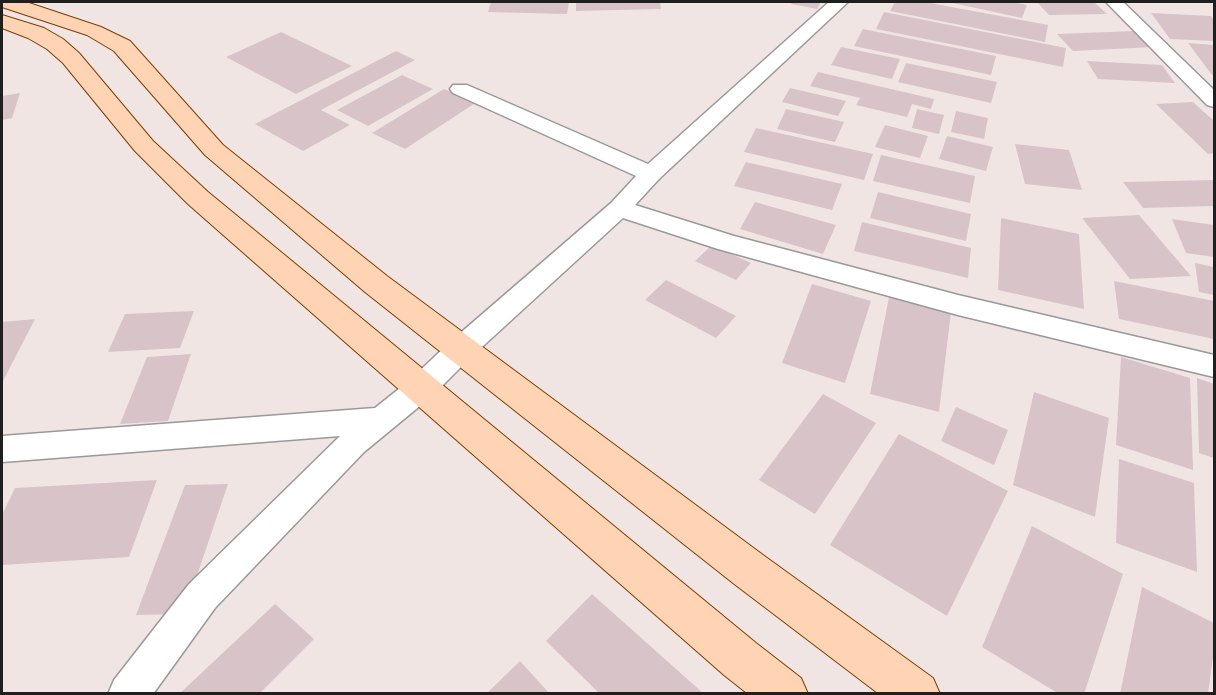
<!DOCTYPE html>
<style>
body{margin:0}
#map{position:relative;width:1216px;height:695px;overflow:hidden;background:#f1e5e4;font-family:Helvetica,sans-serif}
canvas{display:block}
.frame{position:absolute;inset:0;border:3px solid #1f1f1f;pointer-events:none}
</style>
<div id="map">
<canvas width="1216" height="695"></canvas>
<div class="frame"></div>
</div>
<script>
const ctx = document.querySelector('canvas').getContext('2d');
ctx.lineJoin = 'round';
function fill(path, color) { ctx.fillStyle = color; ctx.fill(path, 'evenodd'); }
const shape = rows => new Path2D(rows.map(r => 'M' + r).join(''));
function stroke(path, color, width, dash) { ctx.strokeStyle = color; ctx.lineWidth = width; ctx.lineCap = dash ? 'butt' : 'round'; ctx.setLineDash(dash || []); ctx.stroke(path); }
fill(shape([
 [491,2,569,2,567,14,488,12],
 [576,2,660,2,661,9,576,11],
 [792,2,821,2,817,9,791,4],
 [895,2,925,2,1048,25,1045,42,890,11],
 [948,2,1012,2,1027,5,1022,18],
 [1037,2,1094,2,1107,14,1049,15],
 [884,12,1066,48,1063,67,876,29],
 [1151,13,1211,16,1214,20,1214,41,1170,39],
 [863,29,996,56,991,75,854,46],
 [1135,31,1154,47,1073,51,1057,34],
 [281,32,352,66,296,94,226,57],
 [1188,43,1214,45,1214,75,1212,75],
 [841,47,900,59,892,79,831,65],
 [396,51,415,60,321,110,350,125,303,151,255,124],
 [1087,61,1162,65,1175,83,1098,79],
 [906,63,997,82,991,103,898,82],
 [818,72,934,99,931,109,912,104,907,117,856,105,860,98,810,86],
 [402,75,433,89,368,126,337,110],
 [790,88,846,101,838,116,782,102],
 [444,89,477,102,405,149,372,133],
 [20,93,12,118,2,120,2,96],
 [1193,102,1214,121,1214,153,1208,154,1156,104],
 [786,109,844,122,835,142,777,129],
 [917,109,944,115,939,134,912,128],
 [956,111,988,118,984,139,951,132],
 [885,125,928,136,920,158,875,147],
 [756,128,873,154,864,180,744,152],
 [947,136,993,147,986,171,939,159],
 [1015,144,1069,150,1082,190,1025,184],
 [881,155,975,176,970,203,873,181],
 [746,162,842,184,832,210,734,186],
 [1214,180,1214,206,1143,208,1123,182],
 [878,192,971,214,966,241,870,218],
 [755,202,836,225,823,254,740,229],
 [1139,215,1191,276,1130,279,1082,218],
 [1001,218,1079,234,1084,309,998,290],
 [1172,219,1214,225,1214,257,1186,253],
 [862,222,971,248,968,278,854,251],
 [712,245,751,263,736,280,695,261],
 [1195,263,1214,267,1214,295,1199,292],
 [666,280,736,316,716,338,645,300],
 [1114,281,1214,301,1214,339,1119,319],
 [812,284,871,301,845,383,782,363],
 [889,297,951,312,939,412,870,394],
 [194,311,180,348,108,352,125,314],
 [35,319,2,383,2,322],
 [191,354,168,421,120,424,147,357],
 [1121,357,1190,378,1193,470,1116,445],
 [1197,378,1214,384,1214,458,1199,453],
 [1034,392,1109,418,1095,517,1013,485],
 [823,394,876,423,815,514,759,480],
 [956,407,1008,430,994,465,941,441],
 [899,434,1008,491,947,616,830,545],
 [1119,459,1194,483,1197,572,1116,543],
 [157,480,129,557,2,565,2,515,15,488],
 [228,484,184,614,136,615,185,485],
 [1032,526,1123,574,1084,694,1059,694,982,647],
 [1142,587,1214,623,1214,649,1208,694,1120,694],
 [592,594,704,694,600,694,546,641],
 [275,604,314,639,259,694,179,694],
 [520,661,550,694,486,694]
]), '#d8c4c8');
const minor = shape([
 [829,2,848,2,659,179,635,205,734,236,958,295,1214,355,1214,377,958,315,718,249,623,218,470,358,432,396,364,452,215,608,153,694,108,694,114,680,189,584,340,436,2,462,2,436,375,408,410,380,450,342,611,203,636,176,453,93,450,89,453,85,467,85,648,164,829,2],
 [1106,2,1123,2,1214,90,1214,107,1207,105,1106,2]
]);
const secondary = shape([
 [2,2,26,2,101,27,130,41,223,145,387,276,763,555,933,678,940,694,879,694,733,583,365,292,205,155,114,51,87,35,2,7,2,2],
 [2,15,44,28,63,39,79,53,153,141,208,192,756,643,801,678,808,694,748,694,724,675,188,204,135,151,63,63,47,49,28,38,2,28,2,15]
]);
stroke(minor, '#999', 3);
stroke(secondary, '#7c3d00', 2);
fill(minor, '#fff');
fill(secondary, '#ffd4b4');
</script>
